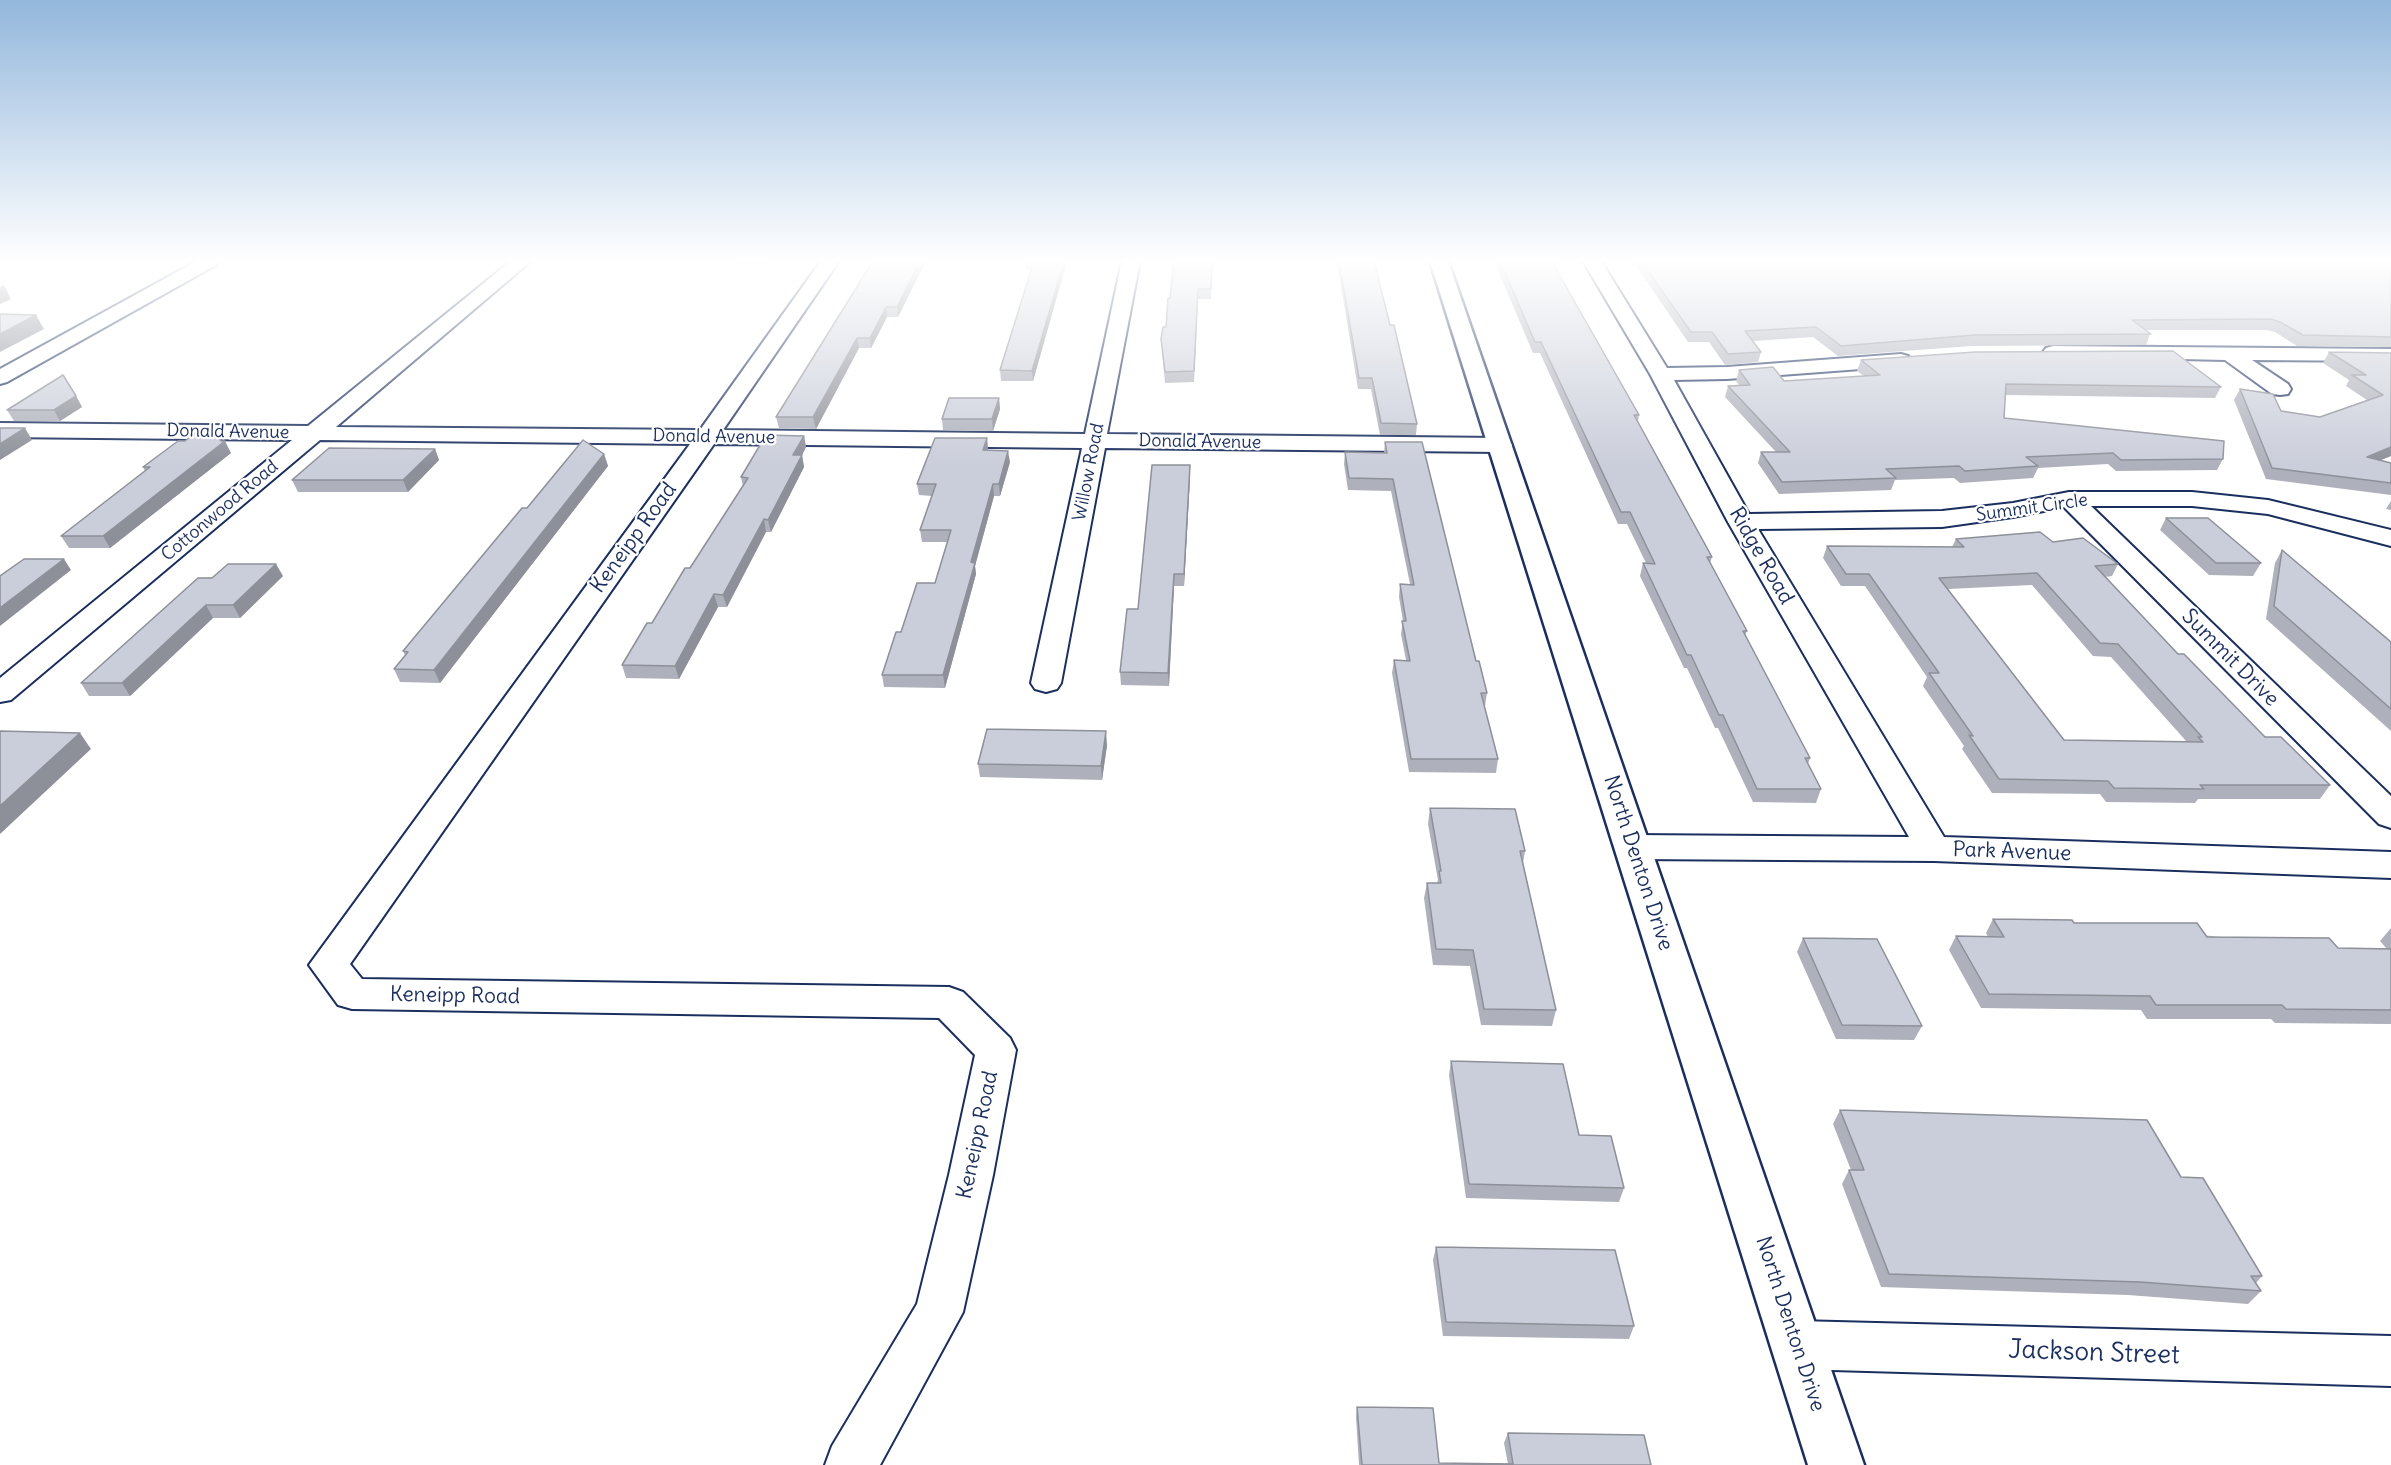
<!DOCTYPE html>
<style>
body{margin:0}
canvas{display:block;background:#fff}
</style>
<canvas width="2391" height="1465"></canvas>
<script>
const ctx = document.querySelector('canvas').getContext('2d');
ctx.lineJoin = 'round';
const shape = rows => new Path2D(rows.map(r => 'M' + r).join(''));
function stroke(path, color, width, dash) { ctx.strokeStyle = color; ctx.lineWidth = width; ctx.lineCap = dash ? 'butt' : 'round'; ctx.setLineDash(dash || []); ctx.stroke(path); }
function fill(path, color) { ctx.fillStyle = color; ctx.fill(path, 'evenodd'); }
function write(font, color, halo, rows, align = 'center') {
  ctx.font = font + ' Delius,sans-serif'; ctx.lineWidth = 4.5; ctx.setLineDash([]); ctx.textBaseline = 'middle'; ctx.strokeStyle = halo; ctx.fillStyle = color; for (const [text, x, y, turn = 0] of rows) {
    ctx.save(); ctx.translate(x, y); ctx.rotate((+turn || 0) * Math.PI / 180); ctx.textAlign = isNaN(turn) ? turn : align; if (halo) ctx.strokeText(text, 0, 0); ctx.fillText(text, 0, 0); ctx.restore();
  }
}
const street = shape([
 [197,261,219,261,216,265,7,382,0,384,0,369,197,261],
 [511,261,531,261,336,427,700,430,821,261,839,261,723,430,1085,434,1122,261,1140,261,1107,434,1500,438,1508,440,1512,445,1508,450,1500,452,1105,448,1061,683,1057,689,1046,692,1035,689,1031,683,1082,448,714,444,350,964,362,979,949,987,963,992,1010,1038,1016,1050,993,1175,963,1312,880,1465,825,1465,832,1446,917,1304,949,1175,975,1055,939,1018,352,1009,338,1005,309,965,690,444,320,440,11,700,0,702,0,678,292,440,0,437,0,423,308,426,511,261],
 [1583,261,1601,261,1667,368,1727,367,1901,354,1908,356,1911,360,1908,364,1901,366,1727,379,1674,380,1749,514,1942,511,2013,503,2069,492,2192,492,2268,500,2391,530,2391,546,2268,514,2192,506,2091,506,2391,796,2391,828,2379,824,2064,507,2013,517,1942,527,1758,529,1944,837,2391,852,2391,878,1934,861,1632,859,1620,856,1615,847,1620,838,1632,835,1909,837,1728,522,1650,374,1583,261],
 [2053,346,2391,349,2391,361,2252,360,2288,384,2291,389,2288,394,2280,395,2272,394,2225,360,2046,356,2043,352,2046,348,2053,346],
 [1797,1321,2391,1336,2391,1386,1797,1369,1780,1362,1772,1345,1780,1328,1797,1321]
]);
const secondary = shape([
 [1430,261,1448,261,1864,1465,1808,1465,1430,261]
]);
stroke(street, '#1b2f5e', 4);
stroke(secondary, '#1b2f5e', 5);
fill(street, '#fff');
fill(secondary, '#fff');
fill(shape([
 [736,261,771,261,769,264,737,264],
 [926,261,898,317,887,317,871,348,859,348,816,429,779,428,776,417],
 [1025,261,1067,261,1033,381,1001,381,1000,370,1031,270,1026,270],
 [1174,261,1214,261,1214,271,1212,271,1211,299,1198,299,1194,382,1165,383,1161,339,1166,327,1170,298],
 [1337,261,1339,261,1390,325,1417,424,1416,435,1380,435,1371,389,1358,389],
 [1494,261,1557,261,1557,262,1556,269,1639,415,1638,421,1712,557,1710,563,1747,631,1745,636,1810,758,1808,764,1821,789,1816,803,1753,802,1718,728,1715,728,1687,668,1684,668,1640,576,1643,563,1646,563,1627,524,1618,524,1540,353,1533,353],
 [1633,261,2391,261,2391,347,2297,346,2275,332,2266,330,2145,330,2150,334,2146,345,1971,346,1838,356,1813,337,1753,341,1761,352,1758,362,1725,365,1709,342,1688,342],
 [2329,352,2391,353,2391,456,2381,460,2391,463,2391,495,2266,479,2234,400,2240,389,2281,411,2320,417,2367,400,2346,386,2349,380,2323,363],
 [1861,360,2221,387,2215,398,2005,395,2004,418,2223,459,2217,470,2116,471,2108,464,2038,468,2033,478,1960,483,1954,478,1895,480,1891,490,1779,494,1758,463,1761,452,1776,452,1725,397,1728,386,1740,386,1736,381,1739,370,1784,381,1864,376,1857,371],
 [76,396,82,407,60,421,14,421,7,410],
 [999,398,1000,409,993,431,943,430,942,419],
 [804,436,806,447,802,455,804,467,771,532,766,532,727,607,718,607,679,679,626,678,622,665,652,623,690,568,743,486,741,477],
 [987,438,988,450,1010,462,1000,496,994,496,975,566,976,574,945,688,884,687,882,675,901,632,935,583,948,542,922,542,920,530,932,496,919,495,917,484],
 [1385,442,1476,661,1487,693,1485,706,1484,706,1498,759,1496,773,1409,772,1392,673,1394,660,1406,660,1401,634,1403,621,1399,597,1400,584,1410,584,1391,491,1348,490,1344,464,1345,452,1384,453],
 [435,449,439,460,408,492,298,492,292,480],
 [231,453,110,548,69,548,61,536,145,471,143,467],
 [604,454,608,466,440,683,400,682,394,669,405,655,403,651,527,508],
 [1190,477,1184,586,1174,586,1169,686,1121,685,1120,672,1138,609],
 [2391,501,2391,510,2386,509],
 [2166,518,2261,563,2253,576,2209,575,2160,530],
 [1956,539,2053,542,2118,564,2112,576,2105,577,2178,654,2265,737,2330,785,2320,799,2198,799,2195,803,2106,802,2100,794,1992,793,1962,749,1964,746,1923,686,1927,677,1865,586,1841,586,1823,558,1827,546,1952,547],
 [2032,585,2093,656,2111,657,2187,742,2064,740,1948,589],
 [2282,550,2391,642,2391,731,2266,619,2275,563],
 [283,576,240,618,213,618,130,696,89,696,81,683,198,578],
 [1107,745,1102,780,980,777,978,764],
 [1430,808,1525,851,1523,863,1556,1010,1552,1026,1481,1025,1470,966,1433,965,1424,898,1427,883,1437,883,1438,880,1428,824],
 [1993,919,2074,923,2338,948,2387,949,2380,941,2391,928,2391,1024,2275,1023,2271,1019,2147,1019,2141,1010,1981,1008,1949,950,1956,936,1988,937,1986,933],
 [1803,938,1922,1026,1914,1040,1836,1039,1797,952],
 [1451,1061,1579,1135,1624,1188,1619,1202,1466,1198,1449,1075],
 [1840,1110,2181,1177,2262,1276,2256,1283,2261,1291,2248,1304,2128,1295,1881,1287,1842,1184,1849,1170,1851,1170,1833,1124],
 [1436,1247,1634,1326,1629,1339,1443,1336,1433,1260],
 [1357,1407,1439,1463,1508,1464,1504,1443,1508,1433,1651,1465,1359,1465,1356,1417]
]), '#aeb1bb');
fill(shape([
 [920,261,926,261,898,317,897,307],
 [1064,261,1067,261,1033,381,1032,371],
 [4,285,11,299,0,304,0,287],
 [886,307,887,317,871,348,870,338],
 [36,315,44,329,0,352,0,334],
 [857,338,859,348,816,429,813,417],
 [76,396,82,407,60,421,54,410],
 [999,398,1000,409,993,431,992,419],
 [25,428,32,440,0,460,0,444],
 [804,436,806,447,796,467,793,455],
 [987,438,988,449,984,461,983,450],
 [225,441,231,453,110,548,103,536],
 [2391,447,2391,456,2360,468,2367,457],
 [435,449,439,460,408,492,403,480],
 [1008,451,1010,462,1000,496,999,484],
 [604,454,608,466,440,683,434,670],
 [802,455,804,467,771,532,768,520],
 [1190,465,1190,477,1184,586,1184,574],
 [993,484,994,496,975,566,976,574,945,688,943,675,971,562],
 [764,519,766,532,727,607,723,595],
 [64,559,71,570,0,626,0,608],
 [276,564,283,576,240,618,233,605],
 [1174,574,1174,586,1169,686,1168,673],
 [714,594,718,607,679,679,675,666],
 [206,605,213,618,130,696,122,683],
 [1106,731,1107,745,1102,780,1101,766],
 [80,733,91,749,0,834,0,806]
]), '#8d9099');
const building = shape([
 [873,261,920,261,897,307,886,307,870,338,857,338,813,417,776,417,873,261],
 [1034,261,1064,261,1032,371,1000,370,1034,261],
 [1174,261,1214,261,1214,262,1212,262,1211,289,1198,289,1194,371,1165,372,1161,339,1163,327,1166,327,1168,298,1170,298,1174,261],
 [1339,261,1374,261,1390,325,1394,325,1417,424,1381,423,1372,378,1359,378,1339,261],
 [1500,261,1557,261,1557,262,1552,262,1639,415,1634,415,1712,557,1707,557,1747,631,1743,631,1810,758,1805,758,1821,789,1757,789,1723,715,1719,715,1691,655,1687,655,1643,563,1655,564,1630,512,1621,512,1541,342,1535,342,1500,261],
 [1641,261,2391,261,2391,337,2303,335,2280,322,2271,319,2132,320,2151,334,1975,335,1841,346,1816,327,1745,331,1761,352,1728,354,1712,332,1691,332,1641,261],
 [0,314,36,315,0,334,0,314],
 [2173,351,2221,387,2006,384,2004,418,2224,441,2223,459,2121,460,2113,453,2026,457,2038,466,1965,471,1959,466,1886,469,1896,478,1782,482,1761,452,1790,452,1728,386,1750,385,1739,370,1773,367,1784,381,1880,375,1861,360,1975,352,2173,351],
 [2329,352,2391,353,2391,447,2367,457,2391,463,2391,483,2272,468,2240,389,2273,394,2281,411,2320,417,2383,395,2352,375,2366,375,2329,352],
 [63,375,76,396,54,410,7,410,63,375],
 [949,398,999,398,992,419,942,419,949,398],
 [0,428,25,428,0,444,0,428],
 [199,430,212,430,221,441,225,441,103,536,61,536,150,467,143,467,178,441,185,441,199,430],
 [766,435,804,436,793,455,802,455,768,520,764,519,723,595,714,594,675,666,622,665,647,623,652,623,685,568,690,568,748,478,741,477,766,435],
 [935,438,987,438,983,450,1008,451,999,484,993,484,971,562,975,563,943,675,882,675,896,632,901,632,917,583,935,583,951,530,920,530,936,484,917,484,935,438],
 [583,440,604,454,434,670,394,669,408,652,403,651,522,508,527,508,583,440],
 [1385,442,1422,442,1476,661,1479,661,1487,693,1481,693,1498,759,1411,759,1394,660,1410,661,1402,621,1406,621,1400,584,1414,585,1393,479,1349,478,1345,452,1387,453,1385,442],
 [329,448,435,449,403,480,292,480,329,448],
 [1152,465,1190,465,1184,574,1174,574,1168,673,1120,672,1127,609,1138,609,1152,465],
 [2166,518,2208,518,2261,563,2216,563,2166,518],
 [2040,532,2053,542,2083,538,2118,564,2095,566,2178,654,2184,654,2265,737,2281,737,2330,785,2200,785,2204,789,2114,788,2108,781,1999,779,1969,735,1973,736,1929,673,1939,673,1869,574,1846,574,1827,546,1964,547,1956,539,2040,532],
 [2037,573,2100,643,2118,644,2202,737,2198,737,2203,742,2064,740,1939,578,2037,573],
 [2282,550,2391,642,2391,709,2274,606,2282,550],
 [24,559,64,559,0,608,0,576,24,559],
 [228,564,276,564,233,605,206,605,122,683,81,683,198,578,212,578,228,564],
 [987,729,1106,731,1101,766,978,764,987,729],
 [0,731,80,733,0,806,0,731],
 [1430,808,1515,809,1525,851,1520,851,1556,1010,1484,1009,1473,950,1436,949,1427,883,1441,883,1439,871,1441,871,1430,808],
 [1993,919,2072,920,2074,923,2197,923,2207,937,2329,938,2338,948,2391,949,2391,1010,2286,1009,2282,1005,2156,1005,2150,996,1989,994,1956,936,2004,937,1993,919],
 [1803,938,1877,939,1922,1026,1842,1025,1803,938],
 [1451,1061,1563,1064,1579,1135,1611,1136,1624,1188,1469,1184,1451,1061],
 [1840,1110,2147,1120,2181,1177,2203,1178,2262,1276,2251,1276,2261,1291,2140,1282,1889,1274,1849,1170,1864,1170,1840,1110],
 [1436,1247,1615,1250,1634,1326,1446,1322,1436,1247],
 [1357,1407,1433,1408,1439,1463,1513,1464,1508,1433,1644,1435,1651,1465,1362,1465,1357,1407]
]);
fill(building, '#caceda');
stroke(building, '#8d9099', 1.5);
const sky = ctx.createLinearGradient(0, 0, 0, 466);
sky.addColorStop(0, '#93b7dc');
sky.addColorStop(0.56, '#fff');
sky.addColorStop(1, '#ffffff00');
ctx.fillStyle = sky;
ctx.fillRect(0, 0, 2391, 466);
write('18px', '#1b2f5e', '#fff', [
 ["Donald Avenue",228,432,1],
 ["Donald Avenue",714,437,1],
 ["Donald Avenue",1200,442,1],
 ["Willow Road",1089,472,-79],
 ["Summit Circle",2032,508,-8],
 ["Cottonwood Road",220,511,-40]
]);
write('21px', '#1b2f5e', '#fff', [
 ["Keneipp Road",634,538,-54],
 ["Ridge Road",1761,556,60],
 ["Summit Drive",2230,658,45],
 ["Park Avenue",2012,852,2],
 ["North Denton Drive",1638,863,72],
 ["Keneipp Road",455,996,1],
 ["Keneipp Road",978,1135,-78],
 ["North Denton Drive",1790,1324,72]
]);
write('26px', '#1b2f5e', '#fff', [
 ["Jackson Street",2094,1353,2]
]);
</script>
